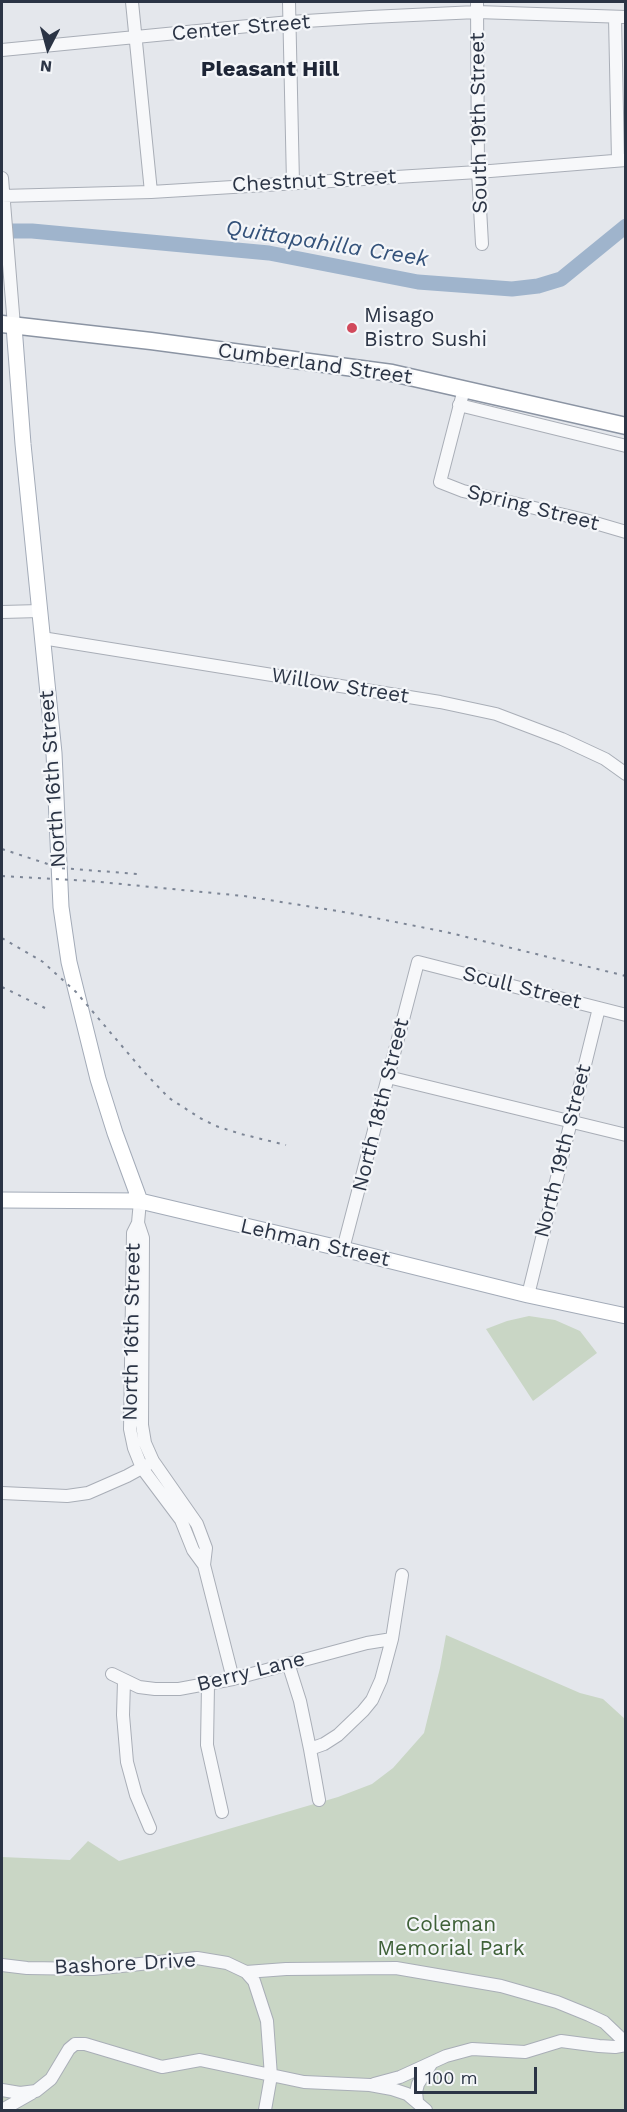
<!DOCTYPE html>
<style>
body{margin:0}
#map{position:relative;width:627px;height:2112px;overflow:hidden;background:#e4e7ec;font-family:"Work Sans",sans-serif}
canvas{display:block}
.frame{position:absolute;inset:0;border:3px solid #2b3445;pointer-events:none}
.north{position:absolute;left:18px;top:18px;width:60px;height:60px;-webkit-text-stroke:4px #f4f6f9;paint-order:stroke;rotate:186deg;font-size:16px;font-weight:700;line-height:24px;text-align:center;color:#2b3445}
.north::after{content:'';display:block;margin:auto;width:21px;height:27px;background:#2b3445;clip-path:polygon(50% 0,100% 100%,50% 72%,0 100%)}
.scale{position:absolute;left:414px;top:2067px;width:123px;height:27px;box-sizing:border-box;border:3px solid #2b3445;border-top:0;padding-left:8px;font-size:18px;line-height:21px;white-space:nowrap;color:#2b3445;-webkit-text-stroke:4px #f4f6f9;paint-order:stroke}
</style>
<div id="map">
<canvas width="627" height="2112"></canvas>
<div class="frame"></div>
<div class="north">N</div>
<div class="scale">100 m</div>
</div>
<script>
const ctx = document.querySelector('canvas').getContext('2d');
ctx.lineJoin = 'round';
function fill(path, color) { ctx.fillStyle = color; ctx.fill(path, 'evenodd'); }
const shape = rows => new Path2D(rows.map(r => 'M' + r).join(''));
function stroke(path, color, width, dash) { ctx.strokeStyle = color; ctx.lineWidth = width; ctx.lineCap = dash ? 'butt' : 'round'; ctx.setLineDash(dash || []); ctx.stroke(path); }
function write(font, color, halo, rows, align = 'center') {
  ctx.font = font + ' "Work Sans",sans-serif'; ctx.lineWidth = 4.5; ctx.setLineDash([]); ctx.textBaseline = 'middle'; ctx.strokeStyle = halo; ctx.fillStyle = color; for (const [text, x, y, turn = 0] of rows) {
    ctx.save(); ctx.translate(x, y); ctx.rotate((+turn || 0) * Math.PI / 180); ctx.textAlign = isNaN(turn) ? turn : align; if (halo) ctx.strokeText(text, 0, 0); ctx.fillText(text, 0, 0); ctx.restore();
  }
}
fill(shape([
 [529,1316,555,1320,580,1331,597,1353,533,1401,486,1329,507,1321],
 [446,1635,580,1693,603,1699,625,1719,625,2110,2,2110,2,1857,70,1860,88,1841,119,1861,338,1797,372,1784,393,1768,424,1733,440,1668]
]), '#c9d6c5');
stroke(shape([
 [2,231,32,231,269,253,418,282,512,289,538,286,561,279,626,226]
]), '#9fb4cc', 15);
const minor = shape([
 [132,2,151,192],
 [289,2,293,183],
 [477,2,478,172,482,244],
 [615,17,618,160],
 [2,50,290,22,370,17,477,12,626,17],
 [2,178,14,326],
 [2,196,151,192,478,172,626,160],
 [464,389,440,482,463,491,585,520,626,532],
 [459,405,626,446],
 [2,612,40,611],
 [42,638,440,702,496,714,562,739,605,759,626,774],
 [388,1077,626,1135],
 [140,1201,138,1223,143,1238,142,1425,145,1443,153,1461,197,1524,206,1548,204,1565,233,1679],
 [138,1223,133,1233,130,1429,134,1448,142,1468,181,1520,193,1550,204,1565],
 [343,1249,418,962,626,1015],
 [528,1295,599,1008],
 [2,1493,67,1496,88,1493,127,1476,147,1465],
 [288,1663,300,1701,310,1749,324,1744,338,1735,363,1711,372,1700,381,1680,392,1639,402,1575],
 [112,1674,139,1687,155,1689,179,1689,233,1679,367,1643,392,1639],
 [124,1681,123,1715,127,1762,136,1795,150,1828],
 [208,1685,207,1745,222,1812],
 [310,1749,319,1800],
 [2,1965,27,1968,93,1969,197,1958,227,1963,246,1972,254,1981,267,2021,271,2076,265,2110],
 [246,1972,286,1969,396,1968,501,1986,557,2002,589,2015,604,2022,626,2043],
 [374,2084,400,2077,446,2056,472,2049,525,2052,561,2041,599,2046,615,2047,626,2045],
 [2,2090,20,2093,36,2091,51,2079,69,2049,75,2044,85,2044,162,2067,200,2060,304,2082,370,2085,392,2089,407,2094,426,2110],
 [417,2101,416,2092,418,2084,431,2064],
 [2,2110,32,2093]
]);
const major = shape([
 [14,326,23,444,54,753,61,907,69,962,98,1079,115,1133,140,1201],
 [2,1200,140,1201,343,1249,528,1295,626,1316]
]);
const highway = shape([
 [2,324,151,341,392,373,626,426]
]);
stroke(minor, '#a9aeb7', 14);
stroke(major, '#a3abb8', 17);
stroke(highway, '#8b94a3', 19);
stroke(minor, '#f7f8fa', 12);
stroke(major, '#fff', 15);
stroke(highway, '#fff', 16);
stroke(shape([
 [2,849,60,868,138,874],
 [2,876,90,881,244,896,350,913,446,932,626,976],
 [2,938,43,962,76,992,144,1072,169,1098,200,1118,216,1126,241,1134,286,1145],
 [2,987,45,1008]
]), '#7d8696', 2, [3, 6]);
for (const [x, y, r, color] of [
 [352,328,6,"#d1495b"]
]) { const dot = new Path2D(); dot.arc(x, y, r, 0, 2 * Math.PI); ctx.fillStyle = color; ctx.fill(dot); stroke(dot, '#f4f6f9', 2); }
write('21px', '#2b3445', '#f4f6f9', [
 ["Center Street",241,28,-5],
 ["South 19th Street",479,123,-91],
 ["Chestnut Street",314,181,-3],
 ["Cumberland Street",315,364,8],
 ["Spring Street",533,508,14],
 ["Willow Street",340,686,9],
 ["North 16th Street",53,779,-94],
 ["Scull Street",522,988,14],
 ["North 18th Street",381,1105,-76],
 ["North 19th Street",563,1151,-76],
 ["Lehman Street",315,1243,13],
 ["North 16th Street",132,1332,-89],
 ["Berry Lane",251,1672,-14],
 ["Bashore Drive",125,1964,-3]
]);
write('21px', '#2b3445', '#f4f6f9', [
 ["Misago",364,316],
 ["Bistro Sushi",364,340]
], 'left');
write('21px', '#3f6138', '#f4f6f9', [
 ["Coleman",451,1925],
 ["Memorial Park",451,1949]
]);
write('bold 22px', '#1d2536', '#f4f6f9', [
 ["Pleasant Hill",270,70]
]);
write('italic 22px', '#34527a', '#f4f6f9', [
 ["Quittapahilla Creek",327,244,9]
]);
</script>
